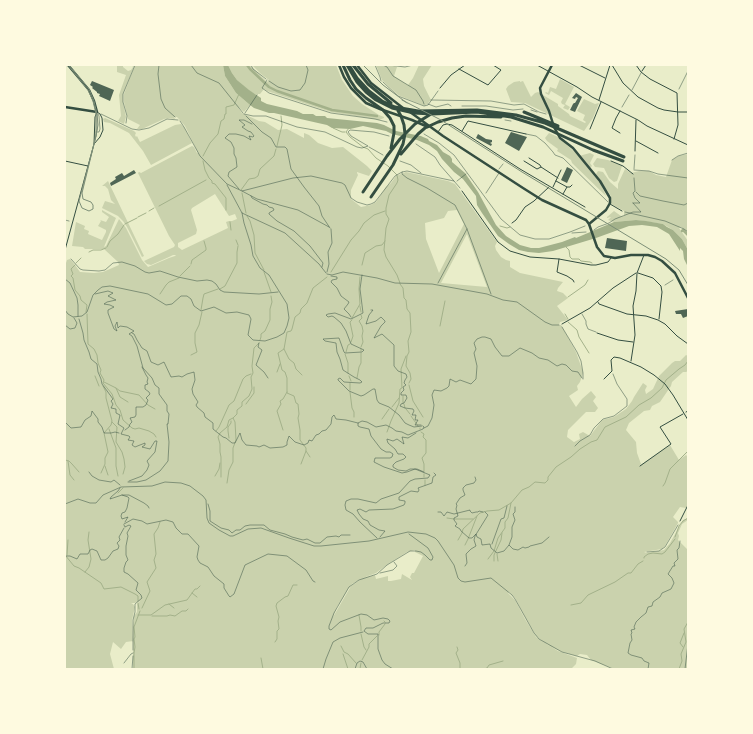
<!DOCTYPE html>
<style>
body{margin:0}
#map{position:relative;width:753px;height:734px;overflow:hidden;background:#e9edc9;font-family:Quicksand,sans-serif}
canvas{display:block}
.frame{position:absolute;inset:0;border:66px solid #fefae0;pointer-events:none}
</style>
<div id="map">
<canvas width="753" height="734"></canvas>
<div class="frame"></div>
</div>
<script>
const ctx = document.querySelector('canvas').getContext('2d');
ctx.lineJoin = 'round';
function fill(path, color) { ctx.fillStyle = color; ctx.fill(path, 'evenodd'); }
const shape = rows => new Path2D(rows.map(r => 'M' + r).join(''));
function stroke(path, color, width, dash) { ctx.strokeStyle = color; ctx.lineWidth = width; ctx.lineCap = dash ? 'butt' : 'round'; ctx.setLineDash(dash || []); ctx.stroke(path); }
fill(shape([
 [117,65,123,65,123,67,128,71,131,70,133,67,132,65,134,66,123,94,123,103,126,117,124,124,118,121,121,116,119,95,126,75,117,72],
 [135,65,223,65,225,76,236,93,250,105,244,112,237,106,242,113,259,121,265,122,278,130,287,129,304,138,304,133,309,135,318,143,332,148,343,147,367,166,372,171,369,176,357,172,357,173,358,175,351,190,351,199,361,207,371,205,376,202,386,187,391,183,396,176,406,172,448,181,455,184,497,242,495,246,496,250,501,257,506,260,510,261,510,267,520,273,563,282,558,288,557,291,563,293,568,298,557,306,568,320,560,322,559,325,561,325,576,352,582,369,583,373,580,382,577,386,578,390,569,396,576,407,582,399,591,391,596,397,593,401,598,408,595,412,586,412,568,430,567,437,574,442,580,439,579,434,583,432,590,436,602,420,614,417,626,409,632,401,634,397,643,383,647,386,645,390,646,394,653,389,659,376,672,363,675,361,680,361,686,355,688,356,688,371,686,372,683,372,672,382,671,386,660,402,652,406,650,410,644,411,629,423,626,430,636,442,637,453,641,464,639,466,670,445,679,460,686,455,688,457,688,503,686,508,680,507,673,517,678,522,678,523,665,546,662,549,644,552,647,553,664,550,670,543,683,520,688,518,688,520,682,524,678,533,679,536,678,540,688,550,688,669,614,669,591,660,587,655,580,654,577,656,562,652,548,645,536,636,524,615,515,598,509,592,508,593,515,600,525,619,536,637,558,651,577,658,576,664,571,669,133,669,133,627,134,616,137,612,137,604,140,601,135,603,133,603,131,604,133,604,135,607,132,620,133,641,126,642,121,649,113,642,110,654,114,669,65,669,65,266,67,260,70,259,75,265,80,272,94,273,103,272,119,265,118,262,104,249,85,249,83,247,72,246,76,222,85,226,84,229,89,231,88,234,102,240,106,232,106,230,98,226,101,221,100,220,106,222,109,217,102,212,102,210,116,218,104,247,106,246,119,219,126,228,142,260,148,267,169,258,175,256,176,255,173,255,169,257,151,265,147,264,144,261,174,247,175,245,169,236,138,173,139,172,141,173,192,146,194,147,197,153,198,153,185,126,177,117,174,117,175,119,169,118,164,119,142,129,137,129,140,125,128,119,124,102,124,94],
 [215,194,229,216,235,214,237,219,232,221,229,221,226,222,228,228,182,250,178,247,178,243,196,234,197,230,191,210,192,208],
 [457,210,464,224,439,273,426,239,425,223,444,218,448,211],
 [467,234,487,287,441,283],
 [415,550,415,552,423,556,414,573,412,573,410,577,412,580,402,574,401,579,391,581,388,581,388,576,376,579,375,575,363,578,351,586,333,617,337,607,344,596,348,589,352,584,363,578,376,573,388,564,407,552],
 [228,65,250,65,267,82,269,80,261,74,252,65,336,65,342,80,353,96,362,104,379,115,384,117,384,118,379,120,331,112,267,91,264,89,260,94,258,94,257,95,249,91,237,80,232,73],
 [376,65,392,65,397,67,394,76,408,85,413,78,419,65,432,65,423,79,424,86,431,100,425,106,398,95,382,80],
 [560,79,574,87,565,104,570,107,568,110,563,108,565,105,562,104,561,102,563,98,551,91,549,95,545,93,546,92,548,93,550,87,556,89],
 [520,81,520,82,523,81,531,97,535,93,538,92,558,104,558,106,569,114,570,116,585,123,586,122,583,120,585,115,577,111,584,99,595,104,599,103,593,118,584,131,525,103,511,102,506,89,508,86,514,82],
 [105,118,134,131,136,133,135,135,136,137,137,136,140,142,175,125,181,124,184,127,192,143,151,165,143,151,129,133,110,123,104,122,103,119],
 [549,133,558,137,579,156,590,153,594,155,590,163,592,166,590,168,600,182,606,196,572,163,571,160,557,151,558,149,547,141,545,138],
 [688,154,688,233,681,227,679,228,688,241,688,250,682,239,673,230,663,224,636,220,614,222,608,220,611,217,607,218,607,217,614,211,621,216,624,216,624,211,611,204,611,196,596,174,598,171,603,172,610,182,618,189,618,184,625,169,631,173,639,171,649,171,656,175,666,177,672,160,679,156],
 [597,158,608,160,622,166,617,181,614,182,609,178,604,168,595,167,593,164],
 [108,181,144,256,142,257,127,227,123,221,118,216,102,208,105,201,115,204,111,200,108,189,105,186,102,186]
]), '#cad2ad');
fill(shape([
 [223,65,228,65,232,73,237,80,249,90,261,98,261,101,267,104,297,111,303,114,313,114,316,116,325,116,327,118,377,123,384,125,396,131,421,136,423,137,428,139,429,141,437,145,443,152,450,156,452,159,452,162,465,173,478,192,496,225,506,236,520,245,531,248,539,248,562,242,575,237,576,238,614,222,636,220,646,221,663,224,667,227,673,230,682,239,688,250,688,267,684,259,683,251,680,248,680,251,669,234,657,227,642,225,629,226,596,238,553,251,539,253,528,252,519,250,509,244,498,236,482,213,477,205,476,196,463,179,454,172,442,159,437,151,429,145,417,140,392,134,386,131,363,126,350,129,332,128,327,125,318,123,274,113,269,113,254,108,250,105,236,93,225,76]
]), '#a3b18a');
stroke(shape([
 [348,127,349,128,346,132,350,137,363,147,368,149,376,158,388,166,397,175,398,180,397,183,389,195,386,208,386,214,389,219,386,228,384,250,386,257,397,275,400,283],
 [333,128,342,132,345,132],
 [277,146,282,125,281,116],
 [203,156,210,143,218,134,221,121,224,119,225,114,226,114,226,107,234,105,239,94],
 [203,161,205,170,209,178,212,181,212,183,215,184,226,198,226,210],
 [241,190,249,179,255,178,258,176,260,169,274,156,276,149],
 [242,193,246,213],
 [159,206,206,180],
 [149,211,154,208],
 [247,216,250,221,254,235,255,253,264,270],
 [138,217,146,213],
 [230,222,231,230],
 [125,224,137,218],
 [500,226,507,228,510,227],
 [236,240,238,245],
 [107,247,110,241,118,234,124,225],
 [566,247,569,250,570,257,572,259,579,259,581,261,590,262,592,263],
 [89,252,93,250,101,250,106,248],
 [76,263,81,258],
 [191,264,192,260,206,250,206,248,204,241],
 [75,265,71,269,73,274,71,276,73,278,75,290,80,296,81,300,87,305,86,312],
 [362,265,365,253,376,246,382,245,385,241],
 [264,272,271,292],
 [331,272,351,240,359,231,364,223,374,215,385,211],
 [180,276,190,266],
 [400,284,403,288,404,298,406,300,407,309,410,313,411,332,408,341,409,352,407,356,406,366,410,373,411,379,409,383],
 [220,289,225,286,237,263,237,252,238,246],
 [160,294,166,285,169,282,179,278],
 [568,297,585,285,588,280],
 [360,306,361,312],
 [201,310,203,298,204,294,218,289],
 [87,314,88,344,94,349,97,355,98,363,101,370,100,373,104,380,103,383,112,394,116,405,120,410,123,420,132,428,135,429,139,428,149,431,154,434,156,437],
 [565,314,568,319],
 [361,315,362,318,359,321,362,326,363,331,362,336,363,342,361,347],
 [352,318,360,304,359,289,360,277],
 [568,322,577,330,579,337,589,353],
 [440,326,445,301],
 [260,340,261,337,261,334,265,331,270,320,270,309,272,302,271,296],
 [351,342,353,336,350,322,352,320],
 [284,349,289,359,294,363,296,369,302,375],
 [361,351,361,349],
 [346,352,348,345,350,344],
 [345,354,348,363,348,373],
 [191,355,197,352,195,343,195,333,199,325,202,312],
 [277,372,280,364],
 [95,376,99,386],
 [349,376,351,381],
 [357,378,359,367,361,363,361,353],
 [104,382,116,388,120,397,128,402],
 [409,385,413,401,423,417],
 [116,388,120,391,139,395,148,405,155,409],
 [350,390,350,383],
 [350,392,352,408,354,412,354,417],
 [403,396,403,403],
 [246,404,254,393,254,387],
 [404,404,405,408],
 [392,407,399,398],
 [406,409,410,414],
 [411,416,418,426],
 [382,419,389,409],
 [112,422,117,427,116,442,122,452,124,459,125,467,123,474],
 [420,428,420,429],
 [109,429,116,448,116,466,118,476],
 [283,430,277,411,281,404,280,401,283,399,287,392],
 [216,431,219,427,229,405,234,401,243,379,246,376,251,374],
 [387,432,391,421,399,403,400,389,402,388,401,369,406,356],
 [421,432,424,434,423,437,426,440,426,453,422,458,424,464,424,471],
 [229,438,228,431,228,427,231,423,231,421],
 [306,451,310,457],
 [65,460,69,461,72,464,79,472],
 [68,461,70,475,74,480],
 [301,464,306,451,306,448,300,440,300,430,298,418,299,414,298,404,296,403,294,396,287,393,287,378,285,372,282,370,278,353,284,349,287,332,291,331,292,329,295,317,300,313,301,309,307,303,313,288,327,277],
 [105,466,108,475],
 [101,473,105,464,105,458,108,452,104,433,111,425,112,421,106,398,106,392,103,386],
 [424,474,424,477],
 [215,476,219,469,220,463],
 [221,477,221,457,220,452,220,444,218,437,220,433,227,427,229,420,233,418],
 [425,480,425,485],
 [227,483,229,470,233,462,233,448,236,440,235,422,233,418,237,414,237,410,242,406,242,402,249,396,252,389,251,377,253,373,252,366,254,348,259,343],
 [663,486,665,483,670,469,688,451],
 [118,493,123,488],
 [447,518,454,519,473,519],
 [675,537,679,526,683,521,688,518],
 [458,540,462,533,463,529,480,513,487,511,499,510,511,503,522,490,529,487,535,482,545,483,548,480,548,477,556,467,571,457,580,449,591,442,597,440,605,427,626,417,639,405,651,398,662,388,666,380,679,369,685,365,688,361],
 [465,545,468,539,477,516],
 [497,554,498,561],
 [65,555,74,566,79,568,101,583,104,589,121,587,135,594,138,596,138,601],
 [67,555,68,540],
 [644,558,644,557,648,554,653,553,662,554,665,552,675,539],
 [488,559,494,551,498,538,505,528,505,522,508,518,511,503],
 [494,561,494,555,501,540,502,533],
 [85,572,89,567,91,559,88,540,89,532],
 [192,593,197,597],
 [138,603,139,609],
 [169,604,174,608],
 [571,605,581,603,588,595,615,582,628,573,631,573,638,564,643,561],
 [142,608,150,591,147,582,156,568,154,560,156,554,154,534,158,528,160,522],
 [138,615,151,615,165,605,187,600,195,589,197,589,200,586],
 [359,615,361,627,361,631],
 [152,616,167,616,170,615,175,616,182,611,186,611,188,609],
 [384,621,385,622],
 [361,634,364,647,366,650],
 [379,635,379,632,385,624],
 [275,642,277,639,277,631,279,629,278,621,279,617,276,606,277,603,285,597,288,596,293,585,297,585],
 [341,646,344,652,348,654,356,663],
 [457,647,458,650,456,653,460,663,460,669],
 [683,647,680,643,684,633],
 [343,654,348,669],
 [261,658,263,669],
 [362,660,369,647,369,644,377,636],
 [134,669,134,653,135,647,134,639,135,637,134,627,140,611],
 [360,669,361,663],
 [484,669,487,668,489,665,503,661],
 [679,669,682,661,681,654,686,642,684,629,688,622]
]), '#a3b18a', 1);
stroke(shape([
 [247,65,250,69,269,87,277,91,332,110,377,116],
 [682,231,683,230,688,235]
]), '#a3b18a', 2.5);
fill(shape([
 [92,81,114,90,110,101,99,96,100,94,97,93,97,92,92,88,93,87,90,85],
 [576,93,582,97,575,112,570,110,573,104,574,103,575,103,578,98,576,97,575,99,572,98],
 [511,132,527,137,519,151,505,143],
 [478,134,486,139,492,140,492,142,490,143,492,144,491,146,476,138],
 [567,167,573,170,567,183,561,180],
 [134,170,136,173,111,186,110,183,116,179,115,177,122,173,124,176],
 [607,238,627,241,626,251,605,248],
 [688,309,688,316,683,318,681,314,676,314,675,311]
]), '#4f6655');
stroke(shape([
 [159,65,158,74,161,99,165,108,175,117],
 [191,65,197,73,219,83,243,113],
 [251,65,253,69,266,79],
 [383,65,387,67,393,76,416,90,423,101,424,104],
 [388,65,405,67,413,65],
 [267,80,262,88,269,93,331,113,375,119,387,122],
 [269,81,278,87,291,91,300,90,305,83,308,70,306,65],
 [383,82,398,96,424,106,428,105,438,91],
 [679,89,688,71],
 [431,100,491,101,514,105,524,104,539,112,546,114],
 [428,104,436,107,448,104,451,106],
 [462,106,486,106,513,110,523,109],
 [622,107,629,95],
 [531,110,537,112],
 [245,113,257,95],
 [244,114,253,116,266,116,297,127,325,132,357,147,362,148,368,146,351,136,348,132,350,130,374,132,389,136],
 [246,116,262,132,271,138,276,147,285,147,287,149,291,169,304,187,319,206,322,216,330,228],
 [505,120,511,121],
 [180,121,184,127,200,156,227,184,242,191,293,178,311,176,342,183,345,185,351,198,357,202,367,205,371,204,375,202,395,176,402,172],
 [126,123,127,116,123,102,123,94,135,65],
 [424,134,439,143,454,155,501,219,520,235,535,239,549,239,570,232,585,226],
 [416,144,435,157,440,165,454,181],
 [369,147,383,155],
 [672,160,678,156,688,153],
 [400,161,411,165,421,173],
 [499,169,503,164],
 [634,169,635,155],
 [634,170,649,171,658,174,688,178],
 [457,181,466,174],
 [227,185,242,213,285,233,319,264,326,273],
 [460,188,454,181,407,171,402,172,402,174,407,178,427,188,455,205,467,229,491,294],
 [239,189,228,176,229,172,237,167,236,158,234,154,234,148,231,142,225,138,229,134,236,134,244,136,251,140,249,136,253,137,254,136,251,132,248,131,242,127,245,125,239,120,244,120,252,124],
 [242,191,257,199,298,210,329,227],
 [636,192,640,196,663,201,684,205,688,203],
 [251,196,252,198,263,204,267,205,269,207,273,208,274,210,269,213,269,214,277,221,294,231,310,246,323,263,322,267],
 [633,203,640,203,635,198,633,193,635,191,634,178],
 [625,212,665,221,684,229,688,232],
 [65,220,69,221],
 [594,230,598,227,609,223,615,219,633,212,641,212,633,203],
 [572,233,586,232],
 [71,259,80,269,83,270,99,271,105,270,113,263,122,262,135,266,145,272,149,273,160,271,178,277,197,281,207,280,212,281,216,284,220,290,224,292,259,294,278,292],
 [327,272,329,264,328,252,332,243,331,229],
 [327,274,332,275,343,272,377,278,395,283,432,284,487,294,503,300,517,302,545,322,552,325,559,325],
 [362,275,360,289,363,313,351,319,335,313,328,314,326,315,328,317,332,316,334,317,341,323,346,331,351,344,364,350,362,352,345,353,344,352,339,338,323,339,325,341,336,343,337,352,340,359,343,370,354,377,360,380,362,382,360,383,344,382,340,378,338,379,338,380,349,391,361,396,364,395,373,389,375,389,377,400,379,403,389,407,399,415,405,423,409,425,414,427,422,426],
 [331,276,337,277,337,279,332,280,331,282,337,288,341,296,349,302,348,304,344,309,349,314,351,317],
 [65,279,70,283,77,298,78,305,78,316],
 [438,283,467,229],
 [665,285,673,280],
 [95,294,108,291,113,293,108,296,116,300,107,302,104,304,110,305,114,307,108,310,108,313,114,329,117,331,115,326,117,322,118,328,120,326,127,327,134,331,129,334,132,336,137,346,143,368,152,378,155,385,159,388,159,394,167,405,167,411,169,414,168,424,167,424,169,442,168,461,160,471,146,480,137,482,128,482],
 [65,310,68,314,73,317,82,316,87,312,93,295,98,290,102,287,110,286,148,294,166,305,172,304,181,296,187,296,191,299,194,306,201,311,214,307,226,313,237,312,249,315,251,319,248,335,253,340,265,341,277,337,284,333,287,326,289,318,287,304,269,275,260,268,253,256,251,245,244,223,242,213],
 [371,310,373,310,369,315,366,324,376,321,381,317,385,321,385,322,381,326,374,338,382,334,394,345,394,366,398,371,406,374,407,377,405,380,404,383,406,385,403,387,404,390,401,393,401,395,406,395,407,398,404,403,401,404,400,406,405,408,413,409,414,411,412,415,416,415,415,420,418,420,415,425,421,425],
 [79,319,83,333,84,340,89,352,91,359,97,364,98,372,101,379,102,384,113,399,111,401,113,404,111,408,116,409,116,413,120,415,118,424,124,428,121,434,129,436,130,437,128,440,134,441,132,445,135,447,145,443,145,445,142,447,150,449,155,441,157,441,155,452,147,461,149,465,147,470,142,476,129,481],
 [65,325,70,329,75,328,77,323,74,318],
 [562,327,577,352,581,361,583,373,583,379],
 [132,333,134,334,137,340,142,348,147,351,151,362,158,365,164,362,171,377,179,376,182,377,187,374,194,372,195,380,192,389,193,394,198,402,196,405,197,407,204,413,205,417,213,423,213,429,223,437,226,438,232,443,235,443,240,433,242,440,246,445,257,446,259,447,264,445,270,448,283,447,287,445,287,442,289,436,295,442,304,445,308,443,309,440,312,441,316,435,319,434,322,431,326,430,331,424,332,417,334,415,336,419,346,420,358,423],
 [259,343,258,347,262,350,256,365,264,372,268,378],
 [65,422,71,428,81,427,85,420,91,416,92,411,98,419,98,422,102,427,104,433,111,433,115,432,119,433],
 [424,428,428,426,432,418,434,405,432,395,434,390,441,391,447,388,449,386,450,379,456,382,460,380,471,384,476,379,477,366,474,353,476,349,474,343,477,339,482,337,485,337,491,339,495,347,502,356,509,356,520,348,532,353,539,358,548,360,557,366,562,364,566,365,572,371,578,372,582,378],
 [125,430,129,427,130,424,132,422,130,418,135,417,136,415,136,407,143,407,146,405,148,400,146,398,150,394,149,392,145,389,145,385,148,384,147,382,148,378,146,375,142,367],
 [416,433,408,438,402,437,404,444,397,439,393,441,387,439,387,440,388,443,395,449,398,454,403,454,406,457,404,459,396,462,393,465,393,467,398,470,406,471,410,469,417,469,424,472],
 [575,446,580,441,590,435,594,428,603,419,614,416,627,406,627,399,617,384,613,374],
 [89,472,92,476,99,480,111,482,114,480,120,485],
 [475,477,476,480,474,483,466,485,463,488,463,490,465,495,460,498,456,504,457,505,456,509,458,516,454,518,454,520,457,524,455,526,460,529,461,531,469,538,472,538,476,534,477,537,481,539,482,545,490,544,491,548,497,553,504,551,509,545,513,549,518,550,523,547,525,548,529,547,530,546,542,543,549,537],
 [120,488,118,491,111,497,110,499,122,495,129,495,144,503,148,506,149,508],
 [122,495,128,497,129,498,127,508,125,512,122,513,121,516,122,519,128,517,125,522],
 [65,504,78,499,90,503,96,503,103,495,121,487,152,486,165,482,181,483,190,486,203,496,206,500,207,518,209,523,219,530,230,536,233,536,248,529,261,528,289,538,314,546,321,546,369,541,408,532,426,534,435,538,438,541,454,565,458,578,461,581,465,582,491,578,512,595,515,599,534,633,539,639,562,652,595,661,613,669],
 [208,504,210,511,210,521,221,528,229,530,232,533,236,530,240,530,245,526,250,525,264,525,270,530,285,534,292,537,303,540,307,539,315,543,320,543,327,537,336,536,339,537,341,535,350,535],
 [438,512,441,512,444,516,447,512,454,514,470,510,470,511,472,513,476,512,478,512,479,511,483,512],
 [124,524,133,519,142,521,147,524,166,520,173,522,176,528,182,534,188,534,199,546,197,557,198,560,200,563,208,567,214,576,224,584,224,588,229,596,230,597,234,594,245,565,268,554,287,556,306,570,313,581,315,582],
 [124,525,125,527,129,525,131,526,127,533,128,536,126,546,126,555,128,560,126,562,124,568,124,572,128,574,138,583,136,590,141,595,142,598,135,604,135,612,133,620,133,650],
 [380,537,385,531,379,530,370,525,368,521,363,519,359,514,357,510,360,509,366,512,369,510,393,509,404,505,405,503,405,501,399,500,399,497,411,491,418,492,419,490,418,488,432,483,433,477,436,475,434,473],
 [377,538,360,522,353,514,346,510,345,505,346,501,351,499,358,499,376,503,381,499,399,493,410,481,415,479,428,478,430,475,415,469,407,472,402,473,384,467,374,462,375,458,390,458,392,457,393,454,390,452,386,452,381,449,371,436,369,429,360,427,358,426,358,423,362,421,367,422,376,427,386,425,392,428,396,431,402,432,408,435,423,429,424,427,423,426],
 [492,544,501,519,504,518,507,506],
 [509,545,512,537,512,527,515,520,513,514,515,512,515,507],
 [647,552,659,551,665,547,678,525],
 [65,556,70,556,77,559,80,554,88,554,90,550,92,549,97,551,101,560,105,560,108,558,113,551,118,549,119,546,117,543,120,540,119,537,124,528],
 [465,566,467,563,466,554,471,549,476,546,474,540,475,536,488,515,485,512],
 [380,573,393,570,397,566,394,562],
 [132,669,133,656],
 [323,669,326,659,333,642,340,638,363,632],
 [355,669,357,663,360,661,363,662,367,669],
 [393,669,385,664,382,660,378,649,378,634,368,634,364,631,366,628,373,628,383,623,389,623,390,621,388,619,383,618,374,620,367,615,361,614,340,622,331,630,329,629,329,626,334,613,349,587,359,580,377,574,387,565,410,551,416,551,421,552,425,555,430,560,432,560,433,557,428,548,409,534],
 [648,669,649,663,644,661,642,658,631,655,628,653,630,643,632,640,631,634,632,633,631,630,635,629,634,627,636,622,641,617,646,613,648,607,652,606,653,602,660,597,662,593,671,589,674,583,672,578,668,574,673,566,675,566,674,563,678,559,677,550,679,548,680,541],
 [685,669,688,644]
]), '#344e41', 0.5);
stroke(shape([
 [375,65,380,77,381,81],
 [632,90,641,73],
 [101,114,132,129,139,130,149,128,167,119,178,120],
 [96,132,99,132,100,129,99,116,98,114],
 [526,134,536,136,545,143,553,152,555,155,563,158,608,202],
 [95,140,97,129,97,114],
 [486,193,499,173],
 [582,314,586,321,586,324,588,329,596,332],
 [124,663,131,654,133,653]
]), '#344e41', 0.5);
stroke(shape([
 [537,65,577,87,592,97,638,120,647,126,688,145],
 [579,65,605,78],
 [612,65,623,83,638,97,658,108,664,110,678,112,688,112],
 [636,65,641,72,650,79,677,93,678,125,674,139],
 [459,69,488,85,501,70,493,65],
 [642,71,646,65],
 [440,88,451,75,465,65],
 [599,100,610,65],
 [590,129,601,102],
 [462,131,468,121,526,134],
 [438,132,443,125,447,124,452,125,520,169,585,207],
 [620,133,612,128,616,118,620,111],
 [636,141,658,153],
 [635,151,636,120],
 [529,158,540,165,541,167],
 [65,161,88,166],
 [524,161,537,169,541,167,558,178],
 [611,161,623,166,633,174],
 [556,181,567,187,563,194],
 [553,187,561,170],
 [567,187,570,187,572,185],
 [462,191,498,242,510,251,530,257,559,259,591,265,596,265,608,262,611,258],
 [610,204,622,211],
 [512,223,516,220,525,207,534,201,549,187],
 [65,250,94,144,95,117,97,112,100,114,102,118,103,130,100,137,94,144],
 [559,259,557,272,567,276,573,280,574,282],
 [638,273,653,278,661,286,662,292,659,319],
 [598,302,599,304,627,314,646,316,658,320,665,324,677,336,688,344],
 [562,324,590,308,613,288,636,273],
 [597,333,618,340,633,342],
 [631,361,635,335,633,306,636,291,637,273,644,255],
 [604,379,612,371,611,360,614,357,620,358,641,367,654,375,665,384,673,395,688,420],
 [686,412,688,411],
 [640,466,671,444,660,427,683,414],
 [680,521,688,505]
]), '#344e41', 1);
stroke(shape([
 [552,65,540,88,541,94,549,111,554,127,560,138,573,148,586,164,600,181,610,198,610,203,606,210,589,224],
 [65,107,97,112,94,101,89,90,68,65]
]), '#344e41', 2.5);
stroke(shape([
 [339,65,344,77,351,88,366,103,380,109,412,120,428,127],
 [357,65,371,83,403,108],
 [410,112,443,136,523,188,542,200,586,220,589,224,597,247,604,256,615,258,631,255,648,255,655,257,662,261,675,273,688,298]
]), '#344e41', 2.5);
stroke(shape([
 [343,65,350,80,356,89,366,98,383,110,390,118,394,126,394,133,391,148],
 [347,65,357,82,366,92,376,100,392,108,414,113,432,114,477,112,511,117,543,127,593,150,623,161],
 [349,65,357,78,369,91,382,101,395,107,418,111,477,110,516,115,545,123,624,157],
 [353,65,368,84,391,103],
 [524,112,558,126],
 [401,154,418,134,425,128,438,122,452,118,466,116,501,117],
 [363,192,387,156,400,139,415,124,431,114],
 [371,197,393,165,403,144,405,134,404,125,401,116,397,109]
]), '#344e41', 3);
stroke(shape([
 [68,65,88,90,93,101,96,114,96,136,79,201,82,208,89,211,93,209,93,205,91,202,83,199,82,193,96,136,98,125,97,114,94,101,89,89,69,65]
]), '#7c8e77', 1);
stroke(shape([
 [363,65,383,85,407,103],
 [402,100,441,120,522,172,666,259,679,270,688,285]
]), '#7c8e77', 1);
</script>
